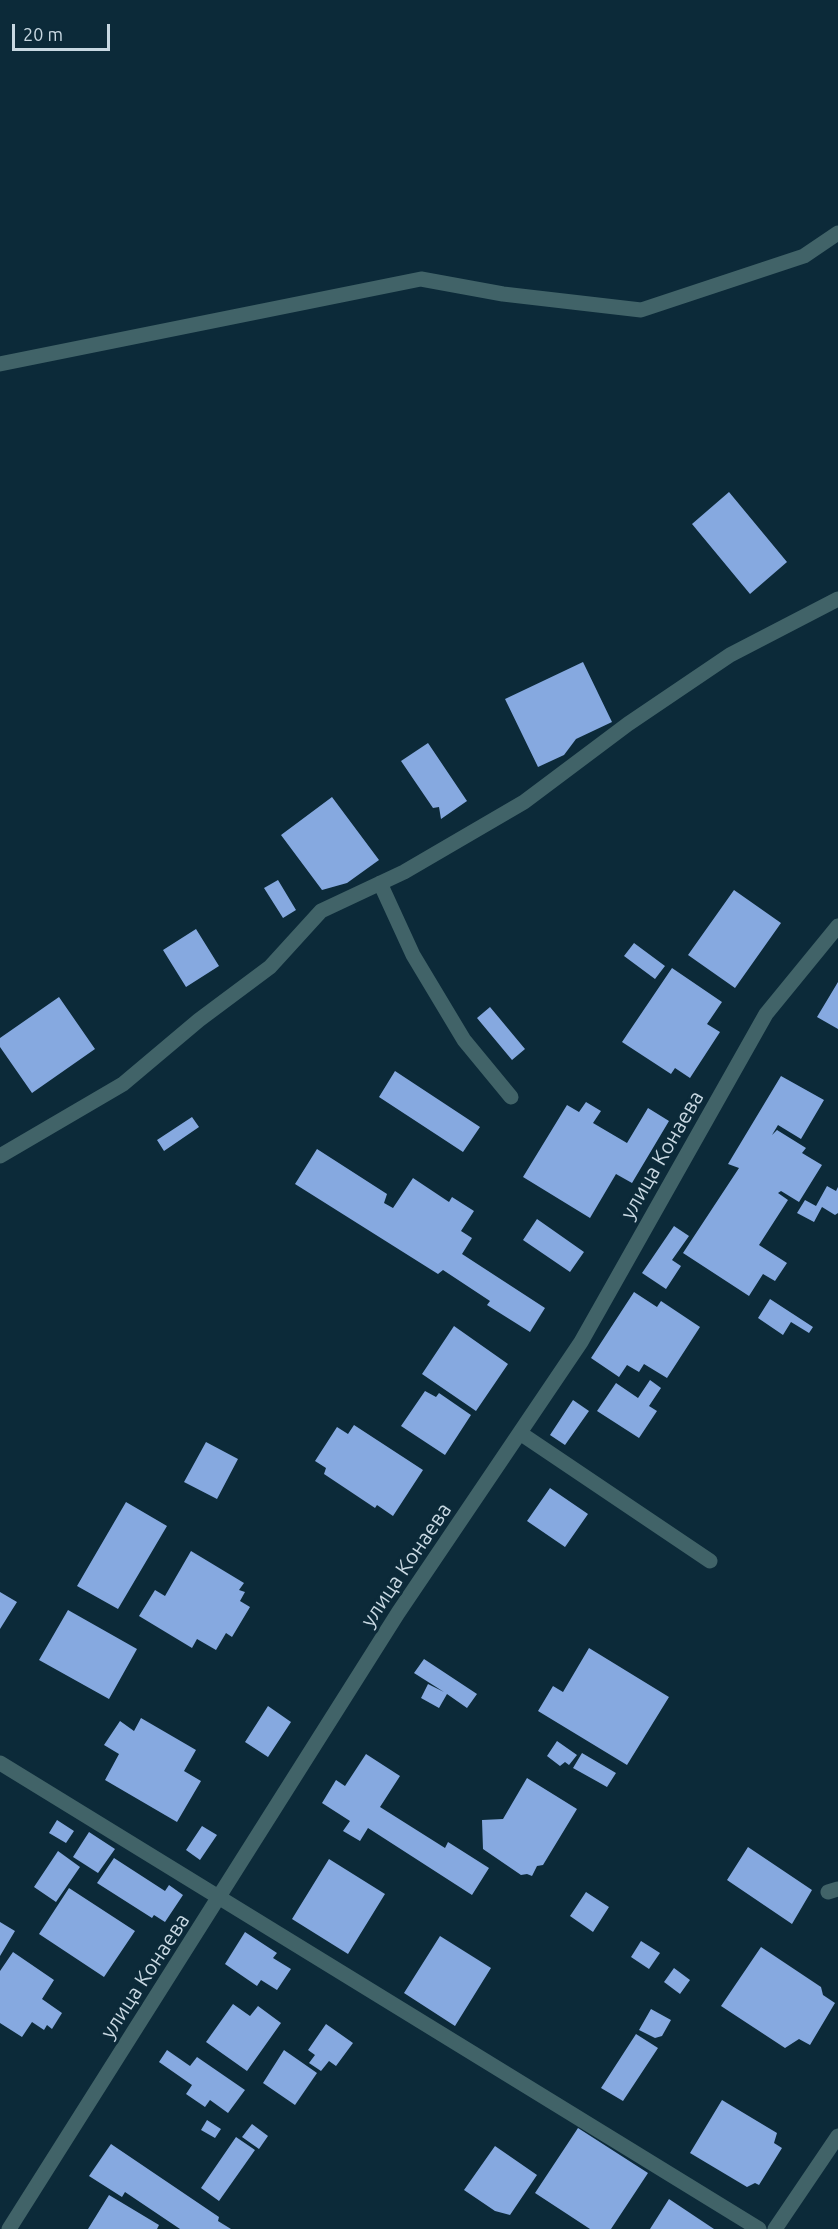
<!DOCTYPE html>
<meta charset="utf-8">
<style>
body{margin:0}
#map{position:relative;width:838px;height:2229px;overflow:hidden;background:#0c2a39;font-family:Ubuntu,sans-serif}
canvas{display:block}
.scale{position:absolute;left:12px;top:24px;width:98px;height:27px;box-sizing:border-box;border:3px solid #c8d8e2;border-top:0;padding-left:8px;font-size:18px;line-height:21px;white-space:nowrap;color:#c8d8e2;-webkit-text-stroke:4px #0c2a39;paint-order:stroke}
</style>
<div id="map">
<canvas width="838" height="2229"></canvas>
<div class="scale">20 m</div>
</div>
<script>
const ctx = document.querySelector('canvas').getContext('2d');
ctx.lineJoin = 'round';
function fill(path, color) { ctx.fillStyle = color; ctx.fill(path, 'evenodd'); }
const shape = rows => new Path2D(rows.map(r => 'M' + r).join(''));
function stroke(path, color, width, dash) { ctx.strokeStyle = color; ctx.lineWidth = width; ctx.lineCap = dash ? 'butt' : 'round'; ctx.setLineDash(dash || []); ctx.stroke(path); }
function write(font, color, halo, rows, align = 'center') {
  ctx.font = font + ' Ubuntu,sans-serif'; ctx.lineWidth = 6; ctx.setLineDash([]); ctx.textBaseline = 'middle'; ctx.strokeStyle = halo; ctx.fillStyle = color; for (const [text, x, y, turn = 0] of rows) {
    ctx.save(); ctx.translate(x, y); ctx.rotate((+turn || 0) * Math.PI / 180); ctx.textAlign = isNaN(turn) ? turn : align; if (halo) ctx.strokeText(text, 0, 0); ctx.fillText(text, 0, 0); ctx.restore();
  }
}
fill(shape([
 [729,492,787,562,750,594,692,524],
 [583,662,612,722,576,739,564,755,538,767,505,699],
 [428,743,467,801,441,819,439,807,433,808,401,761],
 [332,797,379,860,347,883,322,890,281,835],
 [278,880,296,910,283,918,264,888],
 [734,890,781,923,735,988,688,955],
 [196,929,219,966,186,987,163,950],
 [634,943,665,966,655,979,624,956],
 [672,968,722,1002,707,1024,720,1032,690,1078,675,1068,671,1074,622,1042],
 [838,982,838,1029,817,1017],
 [59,997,95,1049,32,1093,0,1047,0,1038],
 [490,1007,525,1049,512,1060,477,1018],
 [395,1071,480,1127,463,1152,379,1097],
 [781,1076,824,1100,801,1139,778,1125,772,1135,777,1130,806,1148,802,1153,822,1165,799,1202,781,1191,778,1193,788,1200,759,1245,787,1263,775,1281,763,1274,749,1296,683,1253,739,1168,728,1164],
 [586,1102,601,1111,593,1123,627,1143,648,1108,669,1121,632,1183,616,1174,590,1218,523,1177,567,1105,579,1112],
 [192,1117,199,1127,164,1151,157,1140],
 [317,1149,387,1194,384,1203,393,1208,413,1178,449,1202,452,1197,474,1211,461,1231,472,1238,462,1254,545,1308,530,1332,487,1305,490,1301,443,1270,438,1274,295,1184],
 [827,1186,836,1191,838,1187,838,1213,835,1215,822,1207,814,1222,797,1213,805,1200,816,1206],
 [537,1219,584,1252,570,1272,523,1240],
 [674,1226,689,1236,672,1260,681,1266,666,1289,642,1273],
 [634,1292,657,1307,661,1301,700,1327,667,1378,644,1364,639,1372,627,1365,619,1377,591,1358],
 [770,1299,813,1327,809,1333,791,1322,783,1335,758,1318],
 [454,1326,508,1364,476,1411,422,1374],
 [650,1380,661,1388,649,1406,657,1411,639,1438,597,1411,616,1383,638,1398],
 [425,1391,436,1397,439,1393,471,1415,445,1455,401,1426],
 [573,1400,589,1411,565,1445,550,1435],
 [354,1425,423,1470,393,1516,377,1505,375,1508,324,1474,326,1468,315,1461,337,1427,348,1434],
 [206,1442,238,1459,217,1499,184,1482],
 [550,1488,588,1514,565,1547,527,1521],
 [126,1502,167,1526,118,1609,77,1586],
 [191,1551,244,1583,239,1590,245,1592,240,1601,250,1607,232,1637,226,1633,216,1650,197,1639,192,1648,139,1616,155,1590,165,1596],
 [0,1592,17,1602,0,1629],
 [68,1610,137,1649,109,1699,39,1660],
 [589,1648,669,1697,627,1765,538,1711,553,1686,563,1692],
 [424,1659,477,1694,467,1708,447,1694,439,1708,421,1698,428,1684,444,1692,414,1673],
 [268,1706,291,1722,268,1757,245,1742],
 [141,1718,196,1750,184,1771,201,1781,177,1822,105,1780,119,1754,104,1745,120,1721,134,1731],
 [557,1741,577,1755,569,1765,565,1762,560,1766,547,1756],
 [582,1753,616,1773,607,1787,573,1768],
 [366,1754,400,1776,380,1807,445,1848,448,1842,489,1868,472,1895,368,1828,360,1841,343,1831,350,1821,322,1803,336,1780,345,1786],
 [527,1778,577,1809,543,1865,537,1866,532,1876,527,1874,521,1875,483,1849,482,1820,503,1819],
 [57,1820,74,1831,66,1843,49,1833],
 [202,1826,217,1835,200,1860,186,1850],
 [89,1832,115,1849,98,1873,73,1857],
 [748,1847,812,1890,792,1924,727,1880],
 [58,1851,80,1867,56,1902,34,1887],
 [114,1858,165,1891,169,1885,183,1895,165,1922,154,1915,152,1918,97,1883],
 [329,1859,385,1894,348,1954,292,1919],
 [69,1888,135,1931,104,1977,39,1934],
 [586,1892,609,1907,593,1932,570,1916],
 [0,1922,15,1931,0,1956],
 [245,1932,277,1953,273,1958,291,1969,277,1990,261,1980,257,1986,225,1964],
 [440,1936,491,1968,455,2026,404,1993],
 [641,1941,660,1953,649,1969,631,1957],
 [761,1947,821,1987,823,1995,835,2003,810,2045,799,2039,785,2048,721,2006],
 [13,1952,54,1980,42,1999,62,2013,52,2029,47,2025,44,2030,32,2022,22,2037,0,2023,0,1971],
 [674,1968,690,1980,680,1994,664,1982],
 [233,2004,250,2016,258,2006,281,2023,247,2071,206,2042],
 [651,2009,671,2020,662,2036,655,2038,639,2030],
 [326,2024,353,2043,336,2066,329,2061,321,2071,309,2063,315,2055,308,2050],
 [636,2034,658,2048,623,2101,601,2088],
 [167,2050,190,2066,197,2057,245,2090,228,2113,210,2100,205,2107,186,2094,192,2085,159,2062],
 [284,2050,317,2073,295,2105,263,2083],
 [722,2100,777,2133,774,2143,782,2148,759,2185,755,2183,747,2187,690,2153],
 [207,2120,221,2129,215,2138,201,2130],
 [252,2124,268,2136,259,2149,242,2137],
 [578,2128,648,2173,611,2229,590,2229,535,2193],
 [236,2137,255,2150,219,2201,201,2188],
 [111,2144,219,2217,218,2221,231,2229,180,2229,125,2192,122,2197,89,2176],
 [495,2146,537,2175,510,2215,495,2211,464,2190],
 [109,2195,159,2225,157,2229,88,2229],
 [669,2199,714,2229,650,2229]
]), '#86a9e0');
stroke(shape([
 [0,364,421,279,503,294,641,310,804,256,838,233],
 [380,883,413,955,464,1040,511,1097],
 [0,1156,123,1084,199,1020,270,967,321,911,404,872,524,802,628,724,730,655,838,599],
 [520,1433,710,1561],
 [0,1763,759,2229],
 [828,1892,838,1889],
 [9,2229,398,1613,581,1342,766,1014,838,926],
 [775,2229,838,2136]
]), '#416368', 15);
write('21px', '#c8d8e2', '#0c2a39', [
 ["улица Конаева",662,1155,-60],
 ["улица Конаева",406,1565,-56],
 ["улица Конаева",145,1976,-57]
]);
</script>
